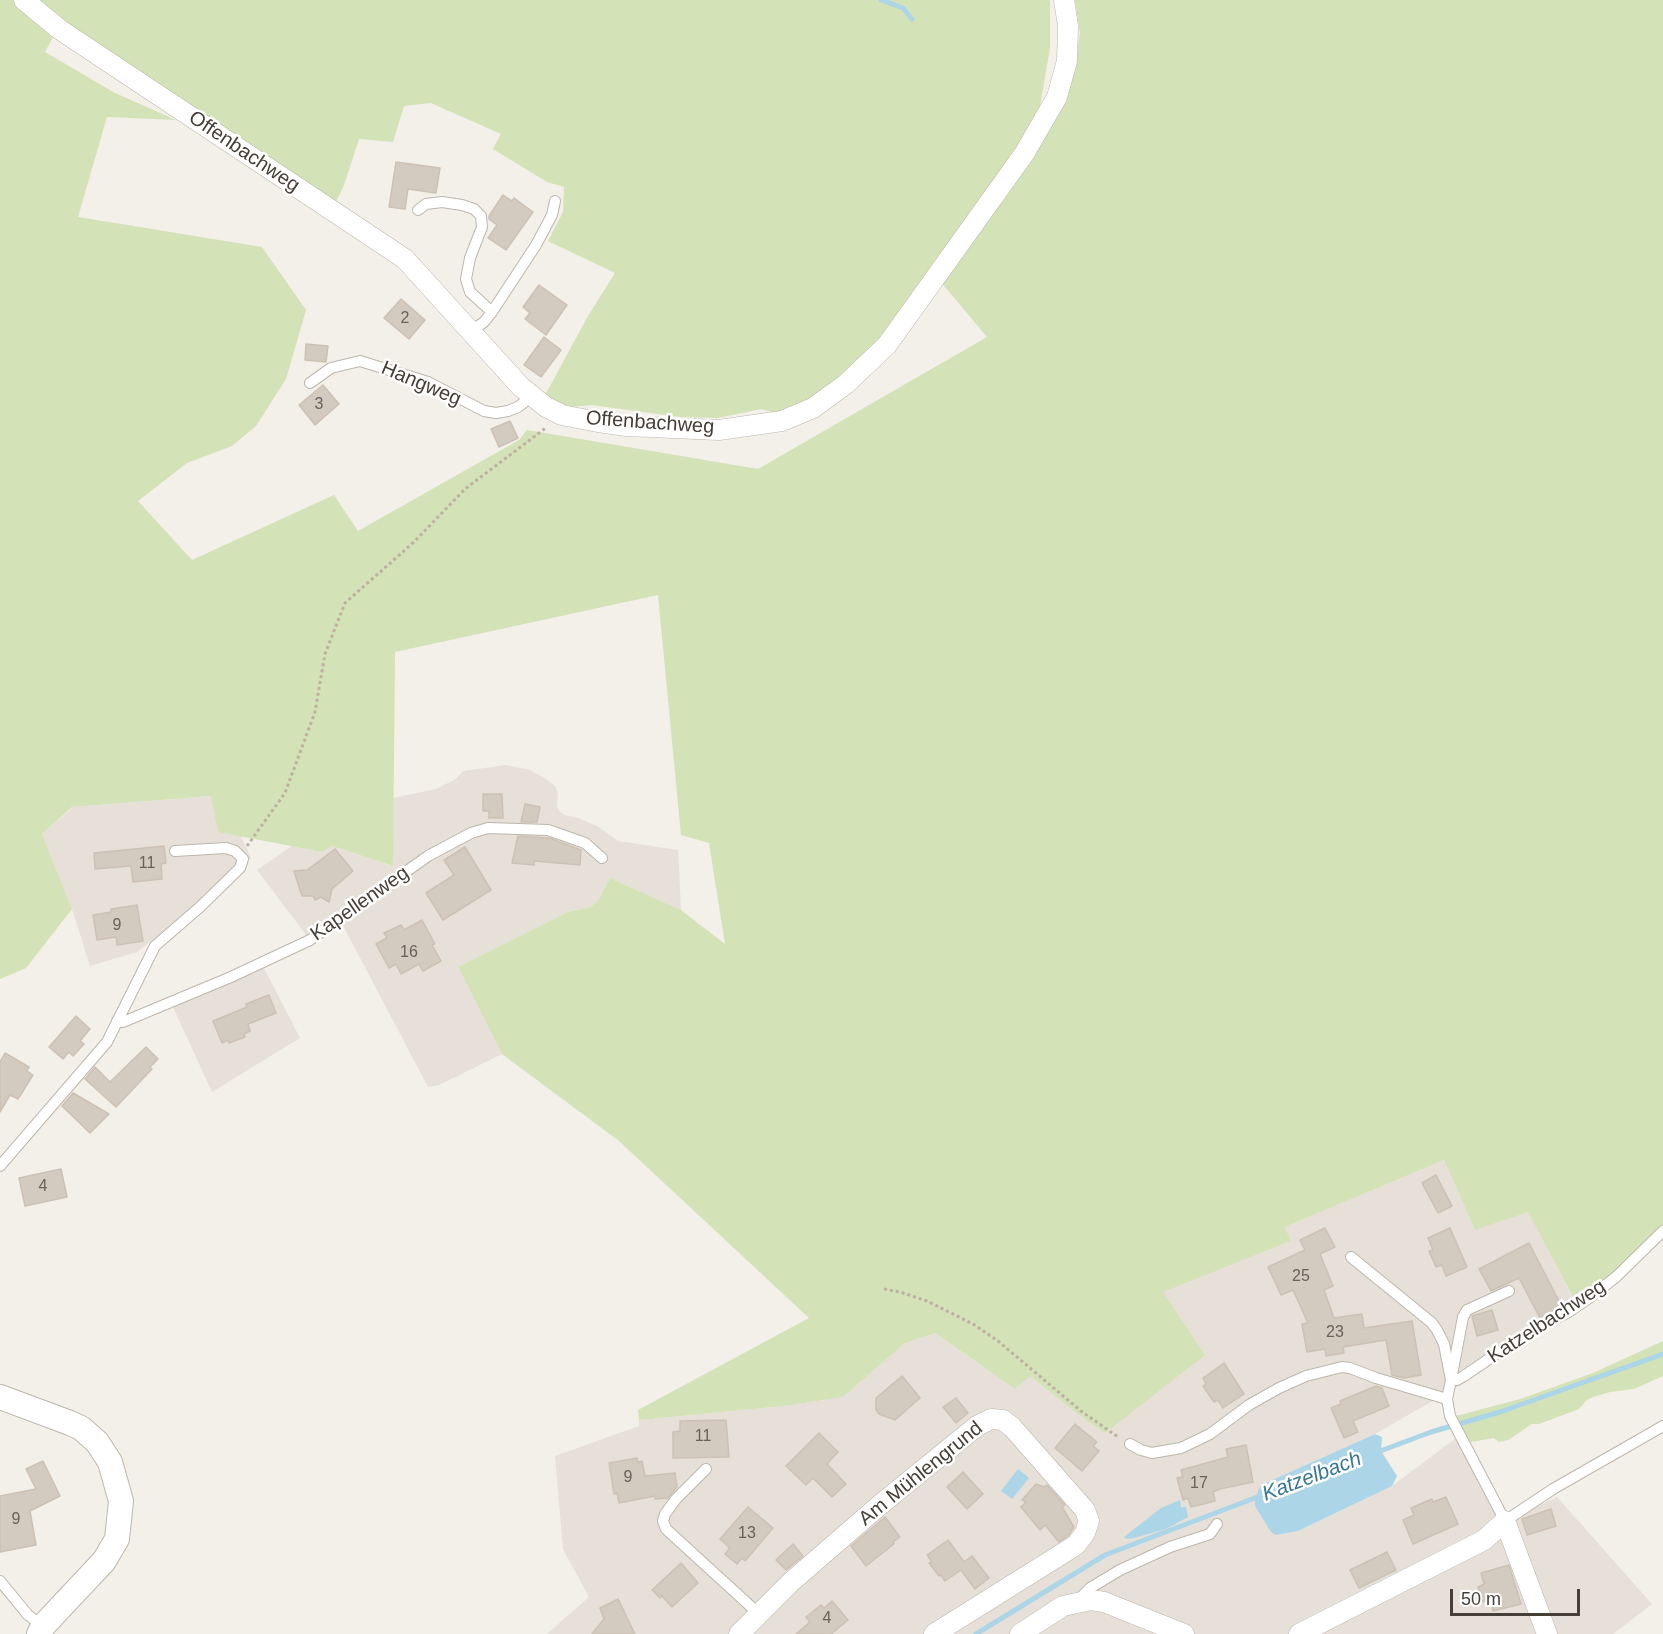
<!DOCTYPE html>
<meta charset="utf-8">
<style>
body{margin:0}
#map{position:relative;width:1663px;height:1634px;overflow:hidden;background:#f3efe9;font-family:Arial,sans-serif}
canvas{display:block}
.scale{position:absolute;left:1450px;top:1589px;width:130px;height:27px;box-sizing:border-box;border:3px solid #463f38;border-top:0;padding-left:8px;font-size:18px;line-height:21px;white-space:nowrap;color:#463f38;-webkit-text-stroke:4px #fff;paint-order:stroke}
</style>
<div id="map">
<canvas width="1663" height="1634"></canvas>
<div class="scale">50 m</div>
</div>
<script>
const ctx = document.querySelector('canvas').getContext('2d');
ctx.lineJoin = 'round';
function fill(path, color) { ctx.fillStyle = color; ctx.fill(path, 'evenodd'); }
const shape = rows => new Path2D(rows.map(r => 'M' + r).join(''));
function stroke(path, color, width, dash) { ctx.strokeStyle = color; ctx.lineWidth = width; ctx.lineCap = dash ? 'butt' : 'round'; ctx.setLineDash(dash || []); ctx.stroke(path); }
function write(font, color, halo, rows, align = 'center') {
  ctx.font = font + ' Arial,sans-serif'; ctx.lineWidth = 5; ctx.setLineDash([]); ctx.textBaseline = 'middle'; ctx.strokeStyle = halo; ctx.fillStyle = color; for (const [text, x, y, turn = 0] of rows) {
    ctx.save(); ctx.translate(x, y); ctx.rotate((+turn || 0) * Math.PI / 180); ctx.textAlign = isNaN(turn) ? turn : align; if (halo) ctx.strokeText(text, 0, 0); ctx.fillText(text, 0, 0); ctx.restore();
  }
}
fill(shape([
 [506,765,530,770,546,779,555,786,558,793,557,805,559,811,564,815,578,818,597,826,618,841,678,850,681,910,610,878,599,899,591,907,568,912,458,967,502,1054,439,1085,428,1087,339,918,307,936,257,870,292,846,322,852,332,846,392,866,393,798,436,789,456,779,463,771],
 [212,796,218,831,241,836,251,858,233,869,176,922,137,952,90,966,72,909,42,834,73,807],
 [264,968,300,1038,212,1092,172,1005],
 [1444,1160,1475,1230,1528,1211,1579,1310,1457,1387,1375,1434,1261,1485,1276,1535,1298,1531,1392,1486,1456,1438,1495,1506,1511,1512,1528,1511,1557,1497,1652,1604,1613,1634,547,1634,589,1597,563,1549,555,1456,639,1426,639,1420,784,1406,843,1397,905,1343,935,1333,1015,1389,1029,1375,1079,1415,1105,1433,1162,1292,1291,1241,1285,1227]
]), '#e6e0d8');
fill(shape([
 [0,0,1050,0,1050,48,1040,106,1029,125,1033,133,885,335,821,395,777,413,761,409,718,418,680,417,592,405,571,407,543,399,588,316,615,273,548,241,563,212,564,187,547,182,493,149,501,134,431,103,404,106,393,142,359,139,344,185,335,204,179,97,59,26,45,52,115,93,176,120,107,117,78,217,262,247,306,310,286,379,256,426,232,446,187,463,138,501,192,560,334,495,358,531,519,440,527,430,758,469,987,337,940,281,1012,188,1041,142,1073,78,1080,33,1075,0,1663,0,1663,1225,1615,1272,1575,1301,1528,1212,1475,1230,1444,1160,1285,1227,1291,1241,1163,1292,1205,1355,1105,1433,1079,1415,1030,1376,1015,1389,935,1333,905,1343,843,1397,784,1406,639,1420,638,1410,809,1318,619,1141,502,1054,458,967,568,912,591,907,599,899,610,878,681,910,725,944,709,843,681,835,658,595,395,652,393,866,332,846,322,852,218,832,211,796,72,807,42,834,72,909,26,968,0,979],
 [1663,1341,1663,1376,1634,1389,1610,1392,1593,1397,1587,1400,1579,1409,1539,1424,1532,1424,1508,1440,1499,1442,1494,1438,1470,1442,1456,1416,1520,1399,1593,1373]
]), '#d3e2b7');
fill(shape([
 [1375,1434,1382,1437,1381,1451,1397,1476,1392,1486,1298,1531,1276,1535,1271,1532,1255,1506,1255,1498,1261,1485],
 [1018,1469,1029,1478,1012,1499,1001,1491],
 [1180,1500,1181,1507,1186,1507,1188,1517,1166,1529,1134,1538,1127,1539,1124,1537,1161,1508]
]), '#acd6e8');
stroke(shape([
 [881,0,903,8,912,19],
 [1375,1453,1431,1432,1500,1412,1663,1354],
 [976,1634,1105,1555,1260,1496]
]), '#acd6e8', 5);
const building = shape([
 [396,162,440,168,436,193,408,189,405,209,389,207,396,162],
 [503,195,512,201,514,198,533,212,506,250,488,238,497,225,489,219,489,216,503,195],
 [539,285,567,305,546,335,525,319,530,313,523,307,539,285],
 [401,299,425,320,409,339,384,318,401,299],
 [544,337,561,350,541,377,524,365,544,337],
 [306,344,328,346,326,362,305,360,306,344],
 [323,385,339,404,315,425,299,405,323,385],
 [510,421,518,438,499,447,491,429,510,421],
 [483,794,502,794,503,818,489,818,489,811,483,811,483,794],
 [525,804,540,807,537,822,521,822,525,804],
 [518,836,549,838,581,850,580,865,534,861,534,865,512,863,518,836],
 [164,846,166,863,161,864,162,879,133,882,131,866,95,869,94,853,164,846],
 [465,847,491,890,443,920,426,893,454,875,444,860,465,847],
 [335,849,353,871,332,889,329,902,321,897,315,900,313,896,302,896,294,871,307,870,335,849],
 [137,905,143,941,117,945,116,937,97,940,93,915,111,912,111,909,137,905],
 [422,920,435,944,432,945,441,961,423,971,419,964,401,974,396,964,389,968,376,944,387,938,384,933,401,925,404,930,422,920],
 [269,995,276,1013,248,1024,250,1031,244,1034,245,1037,229,1043,228,1040,222,1043,213,1021,247,1007,246,1004,269,995],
 [76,1016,90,1029,80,1041,84,1044,73,1056,69,1052,63,1059,49,1047,76,1016],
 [146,1047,158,1059,150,1067,152,1069,116,1107,85,1079,95,1067,110,1082,146,1047],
 [5,1053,29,1067,27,1071,33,1075,18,1099,10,1095,0,1112,0,1062,5,1053],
 [73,1093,109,1114,90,1133,62,1106,73,1093],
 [61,1169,67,1197,25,1206,19,1178,61,1169],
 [1436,1175,1452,1206,1438,1213,1422,1183,1436,1175],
 [1325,1228,1335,1247,1320,1254,1333,1286,1324,1290,1334,1318,1362,1314,1364,1328,1412,1321,1421,1375,1404,1378,1392,1375,1386,1340,1343,1347,1344,1353,1326,1356,1325,1349,1307,1352,1302,1324,1308,1323,1293,1290,1281,1295,1268,1267,1305,1250,1300,1240,1325,1228],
 [1450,1228,1467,1267,1446,1276,1442,1265,1436,1267,1429,1251,1433,1250,1428,1238,1450,1228],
 [1529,1243,1562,1307,1540,1318,1519,1278,1491,1291,1479,1269,1529,1243],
 [1492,1310,1498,1330,1477,1336,1472,1316,1492,1310],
 [1224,1363,1244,1394,1223,1408,1218,1400,1214,1402,1203,1386,1206,1384,1203,1378,1224,1363],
 [902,1376,920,1398,895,1420,879,1414,876,1410,876,1398,902,1376],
 [1376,1386,1382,1388,1389,1406,1353,1421,1358,1432,1344,1438,1331,1408,1341,1404,1340,1401,1376,1386],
 [956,1398,968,1413,956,1423,943,1407,956,1398],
 [726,1420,729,1457,673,1458,673,1432,680,1431,680,1421,726,1420],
 [1075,1424,1097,1442,1093,1446,1099,1451,1082,1471,1055,1448,1075,1424],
 [819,1433,838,1452,827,1464,846,1484,832,1497,813,1478,806,1485,786,1466,819,1433],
 [1246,1445,1253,1482,1220,1489,1213,1492,1215,1501,1191,1507,1188,1498,1183,1500,1177,1478,1183,1477,1181,1470,1228,1457,1226,1449,1246,1445],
 [637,1458,638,1462,642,1461,645,1476,675,1473,677,1487,668,1498,655,1499,655,1496,619,1503,617,1493,614,1494,609,1463,637,1458],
 [43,1461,60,1496,30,1511,36,1545,0,1552,0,1496,36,1489,26,1469,43,1461],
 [963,1472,983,1494,967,1509,947,1487,963,1472],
 [1036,1484,1044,1487,1047,1485,1065,1505,1062,1507,1074,1527,1068,1536,1059,1542,1045,1525,1040,1530,1021,1507,1026,1502,1022,1500,1036,1484],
 [1446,1497,1458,1524,1413,1544,1403,1520,1414,1515,1411,1508,1432,1499,1433,1502,1446,1497],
 [748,1507,773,1528,745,1561,742,1558,737,1564,725,1554,730,1548,720,1539,748,1507],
 [1551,1509,1556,1526,1527,1535,1522,1519,1551,1509],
 [885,1517,900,1537,893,1542,894,1544,866,1566,851,1546,885,1517],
 [948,1540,964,1562,972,1556,989,1578,975,1589,961,1570,945,1581,941,1575,939,1576,929,1563,932,1562,927,1555,948,1540],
 [793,1544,803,1556,786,1570,776,1560,793,1544],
 [1387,1552,1396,1570,1359,1588,1350,1570,1387,1552],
 [681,1563,698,1583,672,1607,662,1596,660,1598,652,1590,681,1563],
 [1509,1565,1521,1604,1493,1611,1490,1600,1482,1602,1478,1587,1484,1584,1481,1573,1509,1565],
 [618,1599,635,1634,592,1634,604,1619,600,1608,618,1599],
 [832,1601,848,1620,831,1634,796,1634,810,1622,806,1617,821,1605,824,1608,832,1601]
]);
fill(building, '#d3cac0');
stroke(building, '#cdc1b4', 1.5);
const service = shape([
 [418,210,426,204,442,202,462,205,474,209,481,216,482,227,470,258,466,279,470,292,492,312],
 [470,332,484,322,492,312,536,245,552,215,555,201],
 [310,383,331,368,360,361,428,382,484,411,496,413,508,411,518,407,531,397],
 [117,1021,123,1022,231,977,310,940,428,856,471,833,488,828,548,830,585,843,602,858],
 [0,1166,107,1042,155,946,200,907,240,868,243,859,235,851,226,848,175,851],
 [1351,1257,1432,1323,1437,1330,1444,1344,1451,1380,1447,1399,1450,1416,1505,1521,1553,1489,1663,1426],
 [1509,1291,1467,1310,1463,1317,1451,1380,1457,1380,1464,1376,1511,1344,1537,1328,1567,1313,1589,1298,1616,1277,1663,1231],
 [1130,1444,1141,1450,1152,1453,1181,1448,1210,1434,1249,1405,1279,1388,1306,1376,1342,1367,1350,1368,1376,1378,1447,1399],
 [706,1469,676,1499,665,1514,663,1521,666,1529,759,1614],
 [0,1581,28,1615,43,1626],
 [1081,1601,1083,1595,1090,1588,1120,1570,1170,1547,1210,1534,1217,1524]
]);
const minor = shape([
 [24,0,59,29,405,259,521,387,546,407,562,415,598,422,627,426,719,430,782,421,813,408,846,384,887,345,1024,154,1057,97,1067,61,1068,26,1064,0],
 [739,1634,791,1582,881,1504,977,1426,991,1419,1003,1420,1012,1427,1085,1510,1089,1521,1085,1533,1076,1545,934,1634],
 [1020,1634,1063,1606,1091,1600,1104,1602,1184,1634],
 [1299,1634,1484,1540,1505,1521,1547,1634]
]);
const tertiary = shape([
 [0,1397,70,1423,81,1428,97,1442,110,1462,121,1501,117,1539,104,1561,43,1626,39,1634]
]);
stroke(service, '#bdb6ad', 12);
stroke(minor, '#bdb6ad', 21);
stroke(tertiary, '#bdb6ad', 26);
stroke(shape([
 [247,846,285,793,315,712,325,654,345,603,414,542,465,489,547,427],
 [884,1289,900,1292,927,1301,973,1324,998,1341,1081,1411,1118,1437]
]), '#bdb0a0', 3, [3, 3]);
stroke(service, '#fff', 10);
stroke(minor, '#fff', 20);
stroke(tertiary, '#fff', 24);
write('16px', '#69625a', null, [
 ["2",405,319],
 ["3",319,405],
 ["11",147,864],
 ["9",117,926],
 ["16",409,953],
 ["4",43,1187],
 ["25",1301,1277],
 ["23",1335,1333],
 ["11",703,1437],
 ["9",628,1478],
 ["17",1199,1484],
 ["9",16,1520],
 ["13",747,1534],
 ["4",827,1619]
]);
write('20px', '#463f38', '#fff', [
 ["Offenbachweg",244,152,34],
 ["Hangweg",421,384,23],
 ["Offenbachweg",650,423,4],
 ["Kapellenweg",360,904,-35],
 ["Katzelbachweg",1547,1322,-33],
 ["Am Mühlengrund",921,1474,-39]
]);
write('italic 21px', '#397897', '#fff', [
 ["Katzelbach",1312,1477,-21]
]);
</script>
